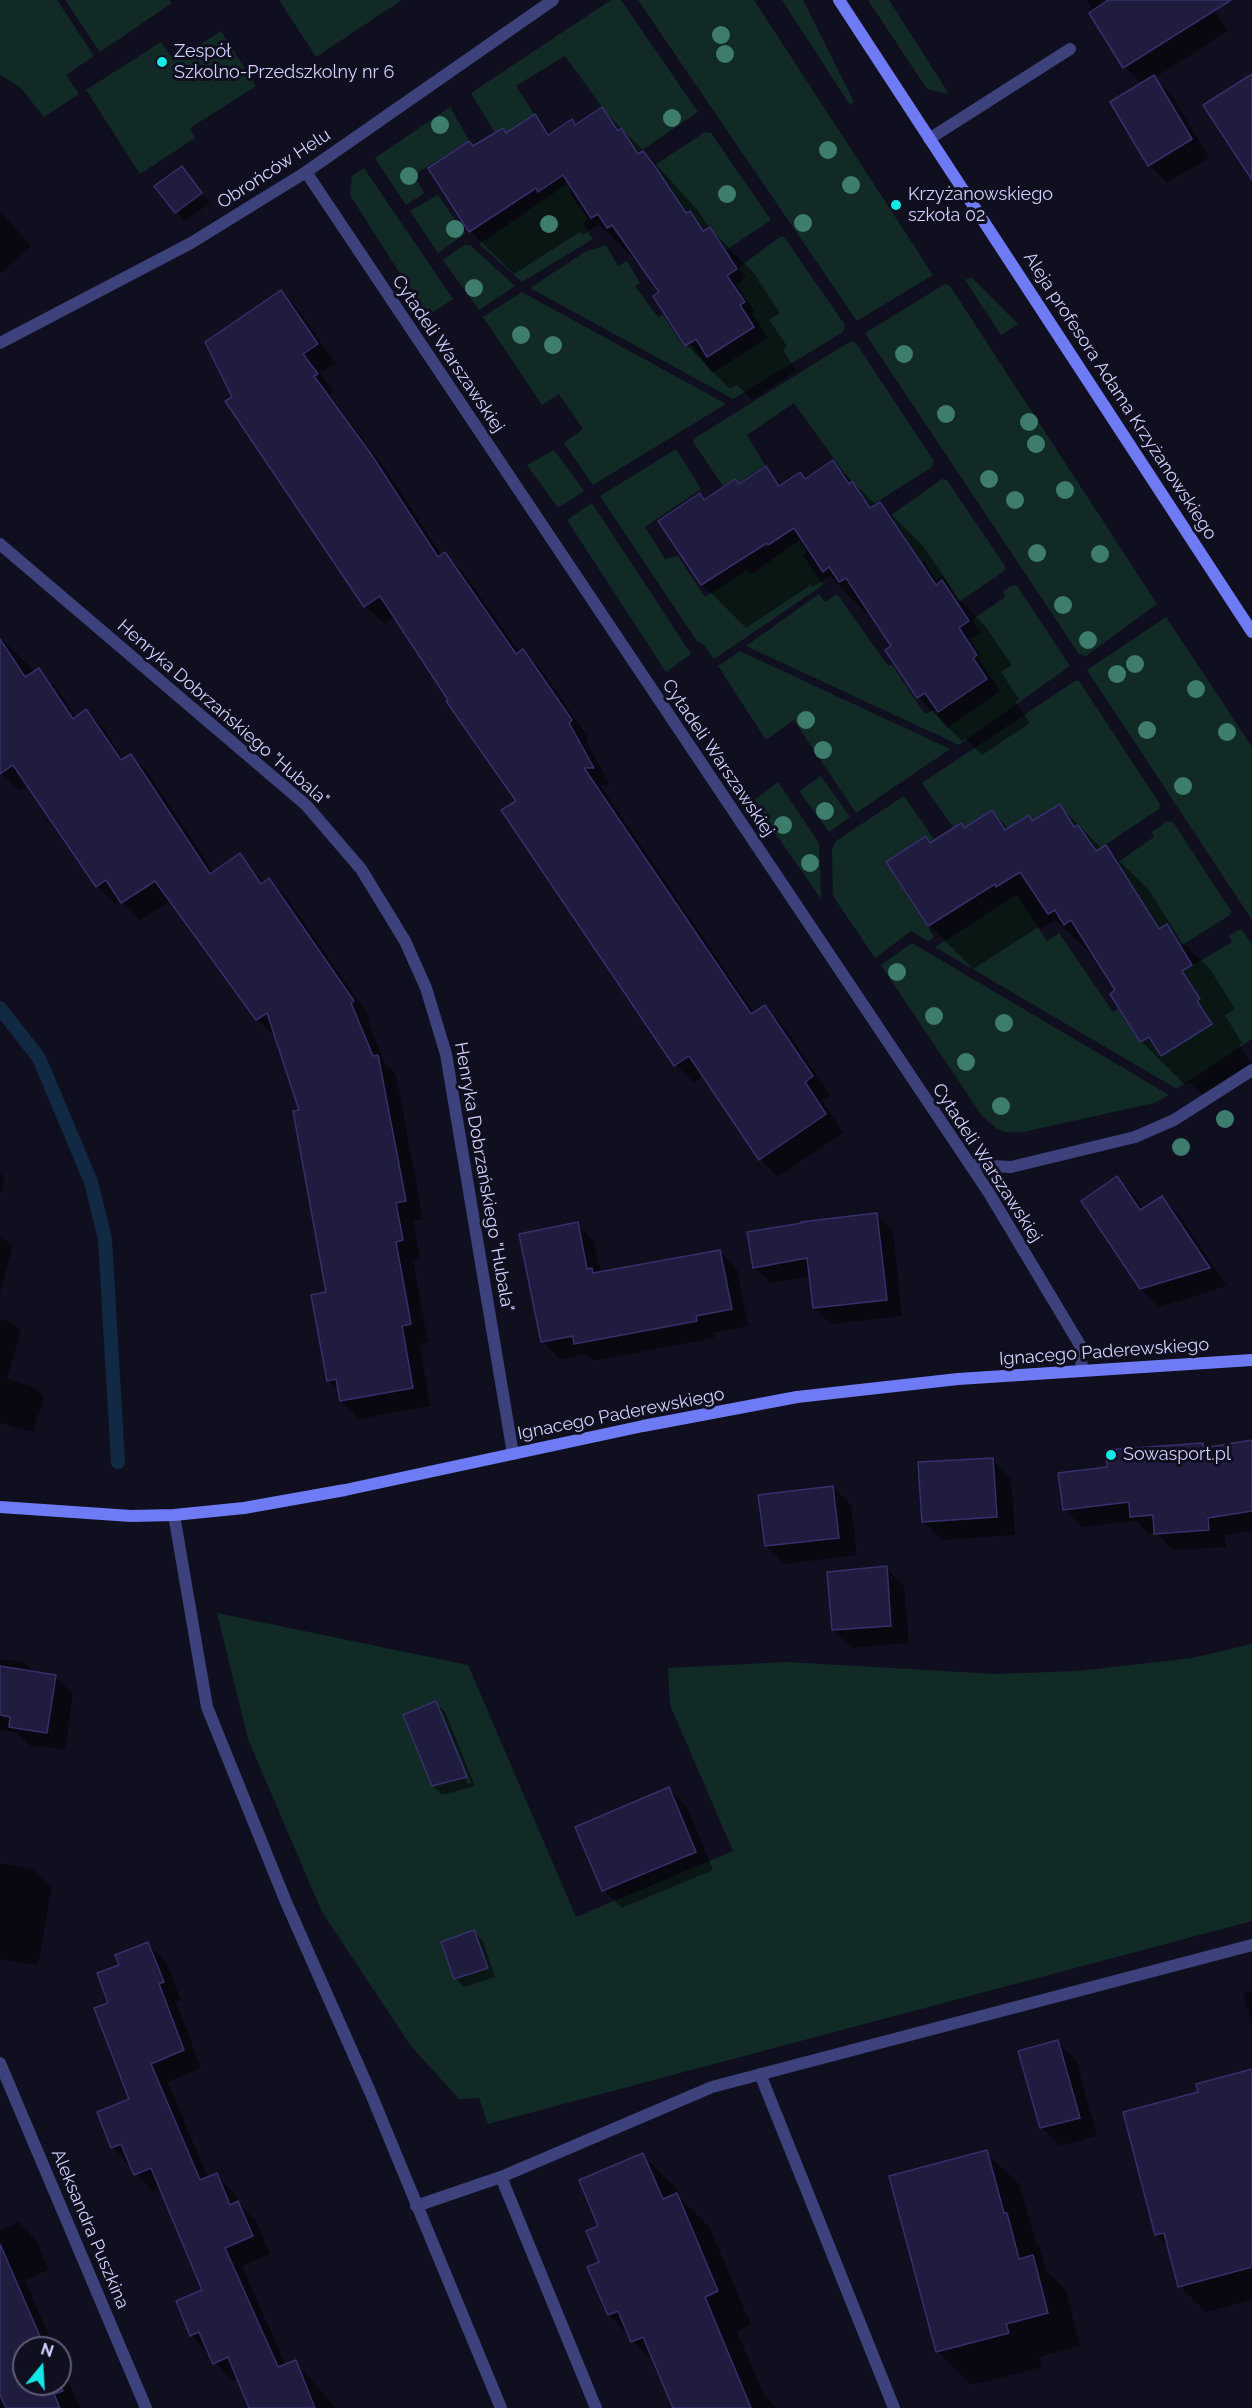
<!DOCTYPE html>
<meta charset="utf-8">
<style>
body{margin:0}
#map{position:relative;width:1252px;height:2408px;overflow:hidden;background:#100f20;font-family:Raleway,sans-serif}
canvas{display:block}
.north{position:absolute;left:12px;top:2336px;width:60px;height:60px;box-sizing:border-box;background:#100f20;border:2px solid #5d5d78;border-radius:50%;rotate:18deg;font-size:16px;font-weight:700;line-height:24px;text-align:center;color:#d1d1fc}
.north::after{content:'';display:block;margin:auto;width:21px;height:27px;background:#10e9e6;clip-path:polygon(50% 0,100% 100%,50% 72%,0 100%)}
</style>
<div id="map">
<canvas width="1252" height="2408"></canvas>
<div class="north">N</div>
</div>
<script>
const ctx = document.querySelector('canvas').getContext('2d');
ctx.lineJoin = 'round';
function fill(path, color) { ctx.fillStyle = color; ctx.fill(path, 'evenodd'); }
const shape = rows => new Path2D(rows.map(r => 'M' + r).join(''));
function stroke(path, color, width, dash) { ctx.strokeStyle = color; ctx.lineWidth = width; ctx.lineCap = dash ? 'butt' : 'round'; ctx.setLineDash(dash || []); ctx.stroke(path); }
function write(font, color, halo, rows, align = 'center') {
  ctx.font = font + ' Raleway,sans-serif'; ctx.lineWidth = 6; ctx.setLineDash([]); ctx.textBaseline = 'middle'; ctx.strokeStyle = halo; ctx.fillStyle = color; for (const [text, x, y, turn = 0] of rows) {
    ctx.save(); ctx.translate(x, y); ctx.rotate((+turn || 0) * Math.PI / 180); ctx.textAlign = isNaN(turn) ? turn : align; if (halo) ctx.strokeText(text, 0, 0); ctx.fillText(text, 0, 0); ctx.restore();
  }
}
fill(shape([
 [0,0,57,0,94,56,66,75,79,94,44,117,20,87,0,75],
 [65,0,169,0,172,3,100,52],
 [279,0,402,0,316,57],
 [611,0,621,0,698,112,638,153,622,128,618,129,565,56,516,86,534,114,507,132,503,127,495,133,471,93],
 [638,0,754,0,933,275,857,321],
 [782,0,803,0,854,102,850,105],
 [868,0,889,0,949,94,927,89],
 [221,31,256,86,190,128,195,138,140,174,86,90,161,42,174,61],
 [450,107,469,140,414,175,424,193,406,205,375,158],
 [705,132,711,133,771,220,726,250,710,225,703,230,690,210,683,214,672,198,675,195,655,165],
 [364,168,453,299,427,316,350,195,352,176],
 [574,179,577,183,570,188,571,195,588,219,583,224,593,239,522,282,479,244],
 [438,195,465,234,438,253,410,211],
 [780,237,784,237,845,325,843,332,733,399,530,288,585,252,606,245,618,266,627,261,640,283,635,286,658,317,663,315,684,347,692,345,712,373,768,337,752,314,755,312,736,285,746,277,738,268],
 [464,245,470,245,515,286,479,310,443,260],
 [971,277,1018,324,1001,335,965,280],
 [945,284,950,286,1157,604,1086,656,1079,654,865,333],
 [522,292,726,404,593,485,564,443,583,429,559,394,542,405,483,317],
 [851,341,856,343,934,461,931,468,870,506,852,480,850,481,794,403,747,435,765,465,739,483,735,478,723,486,693,442,695,438],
 [676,449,701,489,645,527,665,559,678,556,705,597,747,570,751,574,799,541,807,552,803,555,823,585,714,659,703,644,697,641,600,496],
 [554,450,584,491,558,508,527,465],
 [942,479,947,480,1005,566,1004,571,959,602,943,576,936,580,924,561,921,562,891,515],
 [592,503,691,654,666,672,567,520],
 [1013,585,1017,586,1070,666,959,745,746,646,819,594,825,602,837,594,888,666,892,665,925,714,934,710,947,728,1000,691,977,657,980,654,969,639,981,633,972,620,1005,597,1003,591],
 [1166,617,1252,747,1252,920,1087,670],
 [740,651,950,749,856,813,794,720,766,740,718,666],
 [1075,681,1079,681,1160,804,1159,809,1096,851,1079,824,1074,826,1060,804,1032,821,1028,815,1006,829,992,809,964,827,961,822,953,827,922,783],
 [821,776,850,817,829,832,799,791],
 [778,782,819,843,821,899,753,801],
 [904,796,934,839,931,842,926,835,885,862,934,937,928,941,911,931,875,958,833,896,832,850,836,841],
 [1167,821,1173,822,1231,911,1230,915,1181,946,1167,924,1159,929,1147,909,1139,912,1114,865,1154,837,1152,832],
 [1016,895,1047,941,1059,933,1113,1012,1118,1009,1140,1043,1148,1038,1161,1057,1212,1024,1198,1001,1201,999,1183,971,1232,942,1229,936,1238,930,1242,930,1252,944,1252,1039,1177,1089,935,947],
 [912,943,1169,1095,1154,1103,1023,1132,1006,1132,996,1128,982,1116,881,965],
 [217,1613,468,1665,576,1917,733,1851,670,1705,668,1668,787,1662,995,1674,1078,1671,1192,1658,1252,1644,1252,1921,488,2124,479,2098,459,2099,411,2046,322,1912,248,1739]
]), '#122a26');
fill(shape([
 [1087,0,1208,0,1228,31,1154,78,1172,95,1209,158,1167,183,1149,165,1142,84,1125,67],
 [602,109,645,152,698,211,710,229,753,272,780,313,769,320,787,346,783,350,796,371,752,400,737,385,730,389,687,345,655,297,661,292,638,259,636,261,599,224,583,235,580,232,514,274,470,231,474,148,503,130,507,134,534,116,552,134,572,121,576,126],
 [182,168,210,203,185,221,176,212],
 [0,211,31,246,0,274],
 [281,292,299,310,335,363,320,373,334,392,330,395,389,474,442,556,445,554,463,572,520,653,523,651,541,669,589,739,586,741,610,785,600,785,755,1014,765,1007,783,1025,830,1095,822,1100,843,1133,778,1177,760,1159,704,1076,694,1083,676,1065,630,1000,518,801,395,617,384,624,365,606,234,398],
 [833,462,877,506,880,503,924,547,958,598,985,626,1012,665,1001,672,1019,699,1015,702,1030,723,982,755,966,739,962,741,919,698,887,650,893,647,870,612,867,614,830,576,813,587,811,585,746,628,702,584,700,495,706,501,740,485,766,468,783,485,806,480],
 [0,637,35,672,39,670,57,688,77,718,86,711,104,729,124,760,131,755,148,773,214,873,240,855,264,883,269,880,287,898,371,1019,368,1021,385,1064,396,1074,423,1219,413,1221,420,1258,413,1260,428,1342,420,1344,430,1406,359,1419,341,1401,340,1391,328,1380,328,1294,301,1111,275,1037,257,1019,171,900,140,920,121,900,115,904,97,886,28,785,19,791,0,772],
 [1060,806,1102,849,1105,847,1149,890,1181,941,1210,969,1235,1009,1225,1015,1242,1043,1239,1045,1252,1065,1206,1099,1189,1082,1185,1085,1141,1041,1117,990,1095,955,1093,956,1056,920,1041,929,1039,927,973,969,929,925,926,838,931,844,961,825,965,829,992,812,1009,829,1029,817,1034,822],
 [0,1173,5,1178,0,1196],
 [1116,1178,1135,1196,1144,1210,1162,1198,1180,1216,1227,1286,1160,1307,1141,1289],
 [876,1214,893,1231,902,1316,831,1324,814,1308,811,1276,771,1283,754,1267],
 [577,1224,594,1241,601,1273,720,1251,737,1269,748,1326,713,1333,714,1338,593,1361,586,1354,560,1359,542,1341],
 [0,1236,13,1246,0,1293],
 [0,1319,12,1323,21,1331,7,1379,35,1388,44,1397,33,1432,0,1423],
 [1252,1442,1252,1531,1225,1535,1226,1547,1173,1550,1156,1533,1149,1534,1136,1521,1082,1527,1064,1509,1108,1468,1202,1445,1206,1449],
 [992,1460,1011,1478,1015,1535,942,1540,923,1522],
 [833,1487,851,1505,857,1555,784,1564,766,1546],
 [886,1568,904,1586,909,1643,852,1648,833,1630],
 [0,1659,23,1662,33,1672,55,1676,73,1694,65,1750,29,1745,17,1733,0,1730],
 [436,1703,445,1712,475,1786,442,1795,433,1786],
 [439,1712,442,1712,471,1783,468,1784],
 [669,1789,687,1807,713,1870,622,1908,604,1890],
 [0,1863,33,1869,52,1887,38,1965,0,1959],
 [474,1932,483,1941,495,1977,464,1987,456,1978],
 [148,1943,166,1962,181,2000,176,2002,201,2068,168,2082,208,2178,216,2175,234,2193,239,2204,256,2221,270,2254,242,2266,286,2366,295,2362,336,2408,251,2408,238,2379,232,2381,191,2335,204,2290,161,2189,153,2192,113,2147,131,2100,110,2004,120,1966],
 [1252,1991,1252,2024,1243,1993],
 [1057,2042,1076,2060,1097,2136,1060,2146,1042,2128,1020,2052],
 [1252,2107,1252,2300,1206,2312,1180,2286,1169,2247,1156,2234],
 [986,2152,1020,2185,1036,2243,1040,2248,1046,2271,1066,2290,1080,2346,1039,2357,1042,2367,971,2385,938,2352,891,2177],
 [643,2155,677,2189,681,2199,710,2228,751,2325,737,2331,764,2395,777,2408,675,2408,657,2366,609,2315,601,2263,600,2227],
 [19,2222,37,2241,49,2270,25,2280,54,2348,24,2348,24,2384,60,2384,60,2362,80,2408,0,2408,0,2230]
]), '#0007');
stroke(shape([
 [0,1008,39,1058,91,1182,105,1239,118,1462]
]), '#112942', 14);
const building = shape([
 [1108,0,1231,0,1123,68,1089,13,1108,0],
 [1252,74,1252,180,1203,105,1252,74],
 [1154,75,1192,139,1148,166,1110,102,1154,75],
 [602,107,618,131,621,128,638,154,643,151,654,165,686,213,690,211,703,231,710,227,737,269,727,276,745,302,740,305,754,327,707,357,696,339,685,346,653,296,659,292,612,225,607,228,598,214,591,218,563,175,538,192,536,188,469,232,428,168,469,141,473,146,503,128,506,133,535,114,548,135,572,119,575,125,602,107],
 [182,166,202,193,175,213,154,186,182,166],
 [281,290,318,344,303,354,318,374,314,376,371,454,438,557,445,552,516,654,523,649,572,720,569,723,594,768,584,768,751,1014,765,1005,813,1076,805,1082,826,1114,759,1160,689,1056,674,1066,501,810,516,801,446,701,448,700,380,596,364,607,225,401,232,397,205,342,281,290],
 [833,460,849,484,852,481,870,508,880,502,936,585,942,580,969,621,959,628,977,655,973,658,987,679,938,712,925,693,917,698,885,650,891,646,846,578,839,582,829,567,823,572,794,528,768,545,767,543,701,585,658,521,700,493,704,500,735,479,739,484,766,466,779,486,800,472,805,479,833,460],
 [0,639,25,677,39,668,73,719,86,709,121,760,131,754,210,874,240,853,261,884,269,878,354,1001,351,1003,373,1056,378,1055,406,1201,396,1203,403,1240,396,1242,411,1324,402,1326,413,1388,340,1401,336,1379,327,1381,311,1295,326,1292,293,1111,299,1110,267,1013,256,1020,155,881,121,903,106,880,96,887,13,765,0,774,0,639],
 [1060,804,1074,827,1078,825,1096,851,1106,845,1159,929,1167,924,1192,965,1182,971,1200,999,1197,1001,1212,1024,1161,1056,1149,1037,1140,1042,1110,994,1115,990,1071,920,1064,925,1055,910,1048,914,1020,872,996,887,995,884,928,926,886,862,926,836,930,843,961,823,964,828,992,810,1005,830,1029,815,1032,821,1060,804],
 [1117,1176,1140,1210,1162,1196,1210,1268,1140,1289,1081,1201,1117,1176],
 [877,1213,887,1300,813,1308,807,1258,753,1268,747,1232,802,1223,801,1222,877,1213],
 [578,1222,587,1269,592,1268,593,1273,720,1250,732,1309,696,1316,697,1321,574,1344,573,1336,541,1342,519,1234,578,1222],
 [1252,1440,1252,1511,1208,1518,1209,1530,1154,1534,1153,1515,1130,1517,1129,1502,1063,1510,1058,1473,1107,1467,1106,1450,1203,1443,1203,1448,1252,1440],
 [993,1458,997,1517,922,1522,918,1462,993,1458],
 [833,1486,839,1538,765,1546,758,1495,833,1486],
 [887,1566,891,1626,832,1630,827,1572,887,1566],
 [0,1666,56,1675,47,1733,9,1727,10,1717,0,1715,0,1666],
 [436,1701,467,1777,432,1786,403,1715,436,1701],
 [669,1787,696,1852,602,1891,575,1827,669,1787],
 [474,1930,488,1968,454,1979,441,1942,474,1930],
 [148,1942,164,1982,159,1984,184,2050,151,2064,200,2180,217,2173,230,2205,238,2201,253,2236,225,2248,278,2367,296,2360,315,2408,249,2408,228,2357,213,2364,199,2332,190,2336,176,2301,202,2290,151,2168,134,2175,121,2144,111,2148,97,2112,129,2099,94,2008,108,2003,97,1973,119,1965,115,1955,148,1942],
 [1058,2040,1080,2118,1040,2128,1018,2051,1058,2040],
 [1252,2069,1252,2267,1178,2287,1164,2233,1155,2235,1123,2112,1198,2092,1196,2084,1252,2069],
 [987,2150,1004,2213,1007,2213,1019,2259,1033,2255,1048,2313,1006,2324,1009,2333,936,2352,889,2176,987,2150],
 [643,2153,663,2199,677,2193,718,2291,705,2297,751,2408,673,2408,643,2337,631,2342,618,2311,608,2315,587,2267,599,2262,586,2231,598,2226,579,2180,643,2153],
 [0,2244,45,2348,24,2348,24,2384,60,2383,63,2391,54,2394,60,2408,6,2408,0,2395,0,2244]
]);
fill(building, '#1f1c40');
stroke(building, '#35306a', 1.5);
stroke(shape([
 [929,139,1070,49],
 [970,1165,1011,1167,1135,1137,1174,1120,1252,1070],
 [174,1515,207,1707,286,1902,371,2094,501,2408],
 [760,2074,894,2408],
 [501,2177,712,2087,1252,1945],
 [416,2206,501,2177,596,2408]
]), '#3d427c', 12);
stroke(shape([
 [306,172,989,1193,1080,1345,1082,1371],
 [0,343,191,243,306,172,553,0],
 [0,544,306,805,361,869,405,941,426,988,446,1054,513,1454],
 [0,2063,146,2408]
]), '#3d427c', 12);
stroke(shape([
 [839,0,1252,632],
 [0,1507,131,1516,174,1515,244,1508,345,1490,643,1426,797,1397,958,1379,1252,1360]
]), '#6f7bf5', 12);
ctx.fillStyle = '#3e7c6d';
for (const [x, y] of [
 [721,35],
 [725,54],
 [672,118],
 [440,125],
 [828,150],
 [409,176],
 [851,185],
 [727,194],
 [803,223],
 [549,224],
 [455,229],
 [474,288],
 [521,335],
 [553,345],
 [904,354],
 [946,414],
 [1029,422],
 [1036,444],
 [989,479],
 [1065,490],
 [1015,500],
 [1037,553],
 [1100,554],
 [1063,605],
 [1088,640],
 [1135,664],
 [1117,674],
 [1196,689],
 [806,720],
 [1147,730],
 [1227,732],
 [823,750],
 [1183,786],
 [825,811],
 [783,825],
 [810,863],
 [897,972],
 [934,1016],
 [1004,1023],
 [966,1062],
 [1001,1106],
 [1225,1119],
 [1181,1147]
]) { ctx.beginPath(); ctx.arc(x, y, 9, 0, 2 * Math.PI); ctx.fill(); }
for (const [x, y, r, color] of [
 [162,62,6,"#10e9e6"],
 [896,205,6,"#10e9e6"],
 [1111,1455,6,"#10e9e6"]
]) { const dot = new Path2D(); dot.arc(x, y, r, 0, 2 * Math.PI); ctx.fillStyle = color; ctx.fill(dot); stroke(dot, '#100f20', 2); }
write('18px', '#d1d1fc', '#100f20', [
 ["Zespół",174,52],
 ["Szkolno-Przedszkolny nr 6",174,73],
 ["Krzyżanowskiego",908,195],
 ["szkoła 02",908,216],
 ["Sowasport.pl",1123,1455]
], 'left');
write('18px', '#d1d1fc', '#100f20', [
 ["Obrońców Helu",274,169,-33],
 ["Cytadeli Warszawskiej",448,354,56],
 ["Aleja profesora Adama Krzyżanowskiego",1120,396,57],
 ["Henryka Dobrzańskiego \"Hubala\"",223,713,41],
 ["Cytadeli Warszawskiej",718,758,56],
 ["Cytadeli Warszawskiej",987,1163,57],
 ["Henryka Dobrzańskiego \"Hubala\"",484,1177,80],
 ["Ignacego Paderewskiego",1104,1352,-4],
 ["Ignacego Paderewskiego",621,1414,-11],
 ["Aleksandra Puszkina",90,2229,67]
]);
</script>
